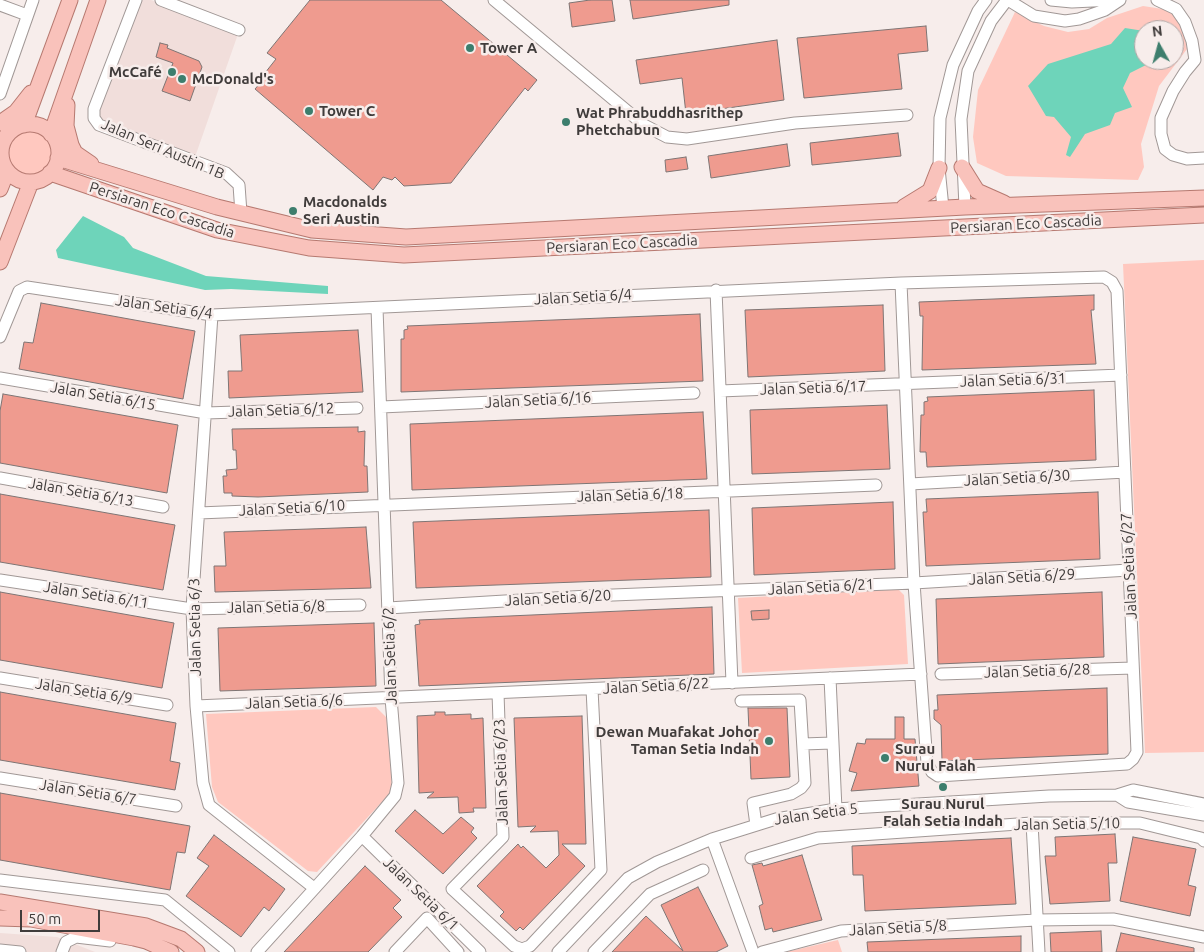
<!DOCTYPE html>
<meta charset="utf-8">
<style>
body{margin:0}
#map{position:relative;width:1204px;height:952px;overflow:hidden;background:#f7edeb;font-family:Ubuntu,sans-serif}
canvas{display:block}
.north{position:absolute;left:1134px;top:20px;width:50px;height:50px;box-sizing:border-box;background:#f7edeb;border:1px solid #aea6a5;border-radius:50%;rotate:353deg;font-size:14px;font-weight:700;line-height:20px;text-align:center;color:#403c3b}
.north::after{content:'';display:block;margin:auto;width:18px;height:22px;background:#3d7e6d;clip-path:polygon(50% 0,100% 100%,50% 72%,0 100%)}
.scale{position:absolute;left:20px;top:910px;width:80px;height:22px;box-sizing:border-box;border:2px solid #403c3b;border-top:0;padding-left:6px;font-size:15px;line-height:18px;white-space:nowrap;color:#403c3b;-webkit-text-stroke:4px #f7edeb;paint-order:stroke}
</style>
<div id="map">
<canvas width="1204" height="952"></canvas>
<div class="north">N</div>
<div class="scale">50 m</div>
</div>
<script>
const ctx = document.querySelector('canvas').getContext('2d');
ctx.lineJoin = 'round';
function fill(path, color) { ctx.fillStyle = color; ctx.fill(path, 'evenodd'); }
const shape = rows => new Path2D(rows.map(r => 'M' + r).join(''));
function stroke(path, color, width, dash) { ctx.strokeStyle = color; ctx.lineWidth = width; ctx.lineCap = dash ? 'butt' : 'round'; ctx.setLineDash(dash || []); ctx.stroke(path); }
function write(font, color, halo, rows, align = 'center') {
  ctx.font = font + ' Ubuntu,sans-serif'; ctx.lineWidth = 5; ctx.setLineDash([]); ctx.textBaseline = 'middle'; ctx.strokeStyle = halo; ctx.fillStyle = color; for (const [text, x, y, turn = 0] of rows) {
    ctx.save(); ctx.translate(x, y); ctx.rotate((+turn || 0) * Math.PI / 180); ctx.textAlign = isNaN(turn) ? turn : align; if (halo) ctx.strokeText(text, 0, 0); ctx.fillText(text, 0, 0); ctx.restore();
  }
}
fill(shape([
 [140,0,151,0,238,34,195,157,101,122,98,111],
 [0,933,57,937,95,952,0,952]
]), '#f1dedb');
fill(shape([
 [1143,6,1169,10,1183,28,1187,49,1159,86,1141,144,1144,167,1138,180,1006,176,977,163,973,137,978,90,1015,12,1044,26,1068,32,1089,29,1107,18],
 [1144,30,1174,30,1174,60,1144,60],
 '9 153a21 21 0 1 1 42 0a21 21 0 1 1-42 0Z',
 [1204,260,1204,752,1145,753,1123,264],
 [898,589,904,595,908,664,742,673,738,598],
 [376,707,388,719,392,791,317,872,308,871,218,802,212,787,206,714],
 [838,940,842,952,786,952]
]), '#ffc8bf');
fill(shape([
 [1125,28,1144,31,1144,60,1156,60,1130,73,1123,88,1132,107,1115,113,1110,125,1085,134,1070,157,1066,155,1071,137,1054,117,1046,116,1028,86,1048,64,1111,44],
 [83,216,124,237,133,248,206,276,328,286,328,294,231,289,205,290,58,258,56,250]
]), '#6ed4ba');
const building = shape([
 [310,0,441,0,537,80,528,91,525,88,510,107,451,183,404,186,395,177,392,180,383,177,373,190,255,89,263,80,261,78,276,59,267,53,310,0],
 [590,0,612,0,615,21,572,27,569,3,590,0],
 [630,0,729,0,729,5,633,19,630,0],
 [926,26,928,51,898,54,902,89,804,98,797,38,926,26],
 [777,40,784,100,686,114,682,78,640,84,636,60,777,40],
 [160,43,168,45,167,48,199,61,202,67,190,101,162,91,173,63,156,57,160,43],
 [898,133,901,156,812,165,810,143,898,133],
 [787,144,790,166,711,178,708,156,787,144],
 [686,157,688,169,666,172,665,160,686,157],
 [1094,295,1094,310,1091,310,1096,364,922,370,923,316,920,316,919,302,1094,295],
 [41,303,195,331,183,399,19,369,24,342,33,343,41,303],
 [883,305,885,371,748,377,745,310,883,305],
 [700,314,703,381,401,392,401,339,404,339,404,330,408,329,407,326,700,314],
 [358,330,363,392,229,398,228,371,242,371,240,335,358,330],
 [1094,390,1096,460,927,467,926,452,920,452,921,415,924,415,924,402,928,401,927,397,1094,390],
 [3,394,178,425,167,493,0,463,0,411,3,394],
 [887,405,890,469,752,474,750,410,887,405],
 [703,412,707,479,412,490,410,424,703,412],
 [358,427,358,432,365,431,364,466,367,466,368,492,258,497,232,496,232,493,224,493,223,476,227,476,226,470,237,469,236,450,233,450,232,429,358,427],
 [1098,492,1100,559,926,566,923,512,927,512,926,499,1098,492],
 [0,494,175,525,163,590,0,562,0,494],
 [893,502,895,569,754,575,752,508,893,502],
 [709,510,711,577,416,588,413,522,709,510],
 [366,527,371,588,215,592,214,566,226,566,224,532,366,527],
 [0,592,174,623,162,688,0,660,0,592],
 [1102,592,1104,657,938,664,936,599,1102,592],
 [712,607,714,674,419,686,415,625,420,624,419,620,712,607],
 [769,610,769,619,752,620,751,611,769,610],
 [374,623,376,686,220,691,218,628,374,623],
 [1107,688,1108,754,942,761,941,725,934,719,934,710,938,710,937,695,1107,688],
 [0,692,176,723,170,761,180,763,175,790,0,760,0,692],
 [748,708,787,708,790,777,751,779,748,708],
 [435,712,445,712,445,715,471,714,471,719,483,718,486,808,473,808,474,812,459,813,458,797,427,798,434,792,419,793,417,716,435,715,435,712],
 [582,716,586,844,562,844,585,866,523,930,520,927,516,931,500,916,504,912,477,886,518,844,521,848,523,846,546,868,559,855,558,831,530,832,536,826,518,827,514,718,582,716],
 [895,717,904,717,904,739,915,739,919,786,851,791,857,773,849,771,857,743,865,744,866,739,895,739,895,717],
 [0,793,190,826,185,853,177,852,170,890,0,860,0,793],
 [415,810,443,834,461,817,474,828,471,832,477,838,443,874,395,831,415,810],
 [1115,834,1117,863,1108,863,1110,901,1050,904,1045,856,1056,856,1055,837,1115,834],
 [214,835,285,889,269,911,264,907,241,937,186,896,209,866,197,858,214,835],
 [1133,837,1196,849,1188,885,1196,887,1190,916,1120,901,1133,837],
 [1011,838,1016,904,865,911,863,875,853,875,852,846,1011,838],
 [802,855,822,920,773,932,772,928,765,930,759,906,763,904,752,865,762,863,763,866,802,855],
 [365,866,401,900,393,908,402,917,368,952,284,952,365,866],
 [698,887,728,946,716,952,612,952,646,916,683,951,661,905,698,887],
 [1101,931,1102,952,1051,952,1050,933,1101,931],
 [1121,933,1194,948,1194,952,1116,952,1121,933],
 [1021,936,1021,952,868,952,867,942,1021,936]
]);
fill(building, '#ef9b8f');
stroke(building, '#7e7574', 1);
const minor = shape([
 [136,0,94,109,94,118,99,125,226,173,239,185,241,213],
 [161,0,239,30],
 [494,0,644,125,667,137,687,139,795,123,907,115],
 [1008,0,1034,16,1065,21,1079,19,1105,10,1120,0],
 [1051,0,1072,2,1113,0],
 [1157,0,1176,9,1185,22,1192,41,1195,60,1185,72,1173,91,1161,118,1161,134,1165,149,1173,155,1187,159,1204,158],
 [0,5,27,15],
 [0,94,33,0],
 [0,139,4,140],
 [0,157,1,157],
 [965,207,961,119,968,71,991,21,1007,0],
 [943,208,939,168,940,118,953,65,978,11,986,0],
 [716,290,732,683],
 [212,315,192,609,196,706,203,783,209,805,314,888],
 [0,337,19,291,27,287,212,315,901,283,914,583,927,763,932,772,938,776,1127,764,1133,759,1137,752,1117,291,1112,282,1104,277,901,283],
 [0,378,206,413,357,408],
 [720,391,1121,375],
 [381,407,694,393],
 [0,478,163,507],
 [910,484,1125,472],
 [199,513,876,485],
 [0,580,192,609,360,605],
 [388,608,588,596,914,583,1129,570],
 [941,674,1133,668],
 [0,678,167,705],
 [830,678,836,809],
 [498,693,503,837,452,889,514,946,522,949,530,946,601,870,592,689],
 [741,701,800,700,805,783,801,788,791,794,753,803,756,825],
 [196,706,921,674],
 [803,744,832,743],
 [0,778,176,806],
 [1117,795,1128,802,1204,815],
 [1032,823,1039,952],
 [362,836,480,952],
 [712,839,753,952],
 [751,858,818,838,1032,823,1140,823,1201,838,1204,841],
 [0,880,165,900,229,952],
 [0,950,20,952],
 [62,952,66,942,76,937,110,941],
 [257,952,362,836,395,796,398,783,391,698,377,308],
 [395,952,427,918,458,952],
 [558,952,628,878,657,862,712,839,776,819,836,809,1049,796,1117,795,1133,790,1204,804],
 [594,952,650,894,703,870],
 [762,952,841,931,1036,920,1113,919,1204,937]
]);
const major = shape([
 [67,105,66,126,71,145,75,153,91,164],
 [0,123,16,112,31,93],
 '1 153a29 29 0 1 1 58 0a29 29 0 1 1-58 0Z',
 [24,125,70,0],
 [51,134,98,0],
 [58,158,217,207,312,230,406,237,965,207,1204,198],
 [962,167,977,191,1004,203],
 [50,173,217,230,309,248,404,255,1204,215],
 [0,189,7,171],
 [904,207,930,191,939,168],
 [0,262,31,182],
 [0,902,146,926,181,939,197,952],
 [0,918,31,919,134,938,146,941,171,952]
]);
stroke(minor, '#a19896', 13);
stroke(major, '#b67970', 17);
stroke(minor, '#fff', 11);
stroke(major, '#f9c2bb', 15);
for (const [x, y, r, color] of [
 [470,48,5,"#3d7e6d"],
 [172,72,5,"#3d7e6d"],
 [182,79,5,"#3d7e6d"],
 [309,111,5,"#3d7e6d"],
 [566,122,5,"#3d7e6d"],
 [293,211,5,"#3d7e6d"],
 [769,741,5,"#3d7e6d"],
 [885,758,5,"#3d7e6d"],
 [943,787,5,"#3d7e6d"]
]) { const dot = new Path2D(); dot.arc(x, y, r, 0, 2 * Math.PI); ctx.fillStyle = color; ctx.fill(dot); stroke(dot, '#f7edeb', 2); }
write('bold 15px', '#403c3b', '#f7edeb', [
 ["Tower A",480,48],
 ["McCafé",162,72,"right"],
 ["McDonald's",192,79],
 ["Tower C",319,111],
 ["Wat Phrabuddhasrithep",576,113],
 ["Phetchabun",576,130],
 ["Macdonalds",303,202],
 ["Seri Austin",303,219],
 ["Dewan Muafakat Johor",759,732,"right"],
 ["Taman Setia Indah",759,749,"right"],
 ["Surau",895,749],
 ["Nurul Falah",895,766],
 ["Surau Nurul",943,804,"center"],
 ["Falah Setia Indah",943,821,"center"]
], 'left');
write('15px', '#403c3b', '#f7edeb', [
 ["Jalan Seri Austin 1B",163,149,23],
 ["Persiaran Eco Cascadia",162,210,18],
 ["Persiaran Eco Cascadia",1026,224,-3],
 ["Persiaran Eco Cascadia",622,244,-3],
 ["Jalan Setia 6/4",583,297,-3],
 ["Jalan Setia 6/4",164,307,8],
 ["Jalan Setia 6/31",1013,380,-2],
 ["Jalan Setia 6/17",813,388,-2],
 ["Jalan Setia 6/15",103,396,10],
 ["Jalan Setia 6/16",538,400,-3],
 ["Jalan Setia 6/12",281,410,-2],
 ["Jalan Setia 6/30",1017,478,-3],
 ["Jalan Setia 6/13",81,492,10],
 ["Jalan Setia 6/18",630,495,-2],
 ["Jalan Setia 6/10",292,508,-3],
 ["Jalan Setia 6/27",1129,566,-93],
 ["Jalan Setia 6/29",1022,577,-3],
 ["Jalan Setia 6/21",821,587,-3],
 ["Jalan Setia 6/11",96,595,9],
 ["Jalan Setia 6/20",558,598,-3],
 ["Jalan Setia 6/8",276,607,-1],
 ["Jalan Setia 6/3",195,627,-91],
 ["Jalan Setia 6/2",390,656,-92],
 ["Jalan Setia 6/28",1037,671,-2],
 ["Jalan Setia 6/22",656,686,-3],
 ["Jalan Setia 6/9",84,691,9],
 ["Jalan Setia 6/6",294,702,-2],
 ["Jalan Setia 6/23",501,772,-92],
 ["Jalan Setia 6/7",88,792,9],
 ["Jalan Setia 5",816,814,-8],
 ["Jalan Setia 5/10",1067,824,-1],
 ["Jalan Setia 6/1",421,894,44],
 ["Jalan Setia 5/8",898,928,-3]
]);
</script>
